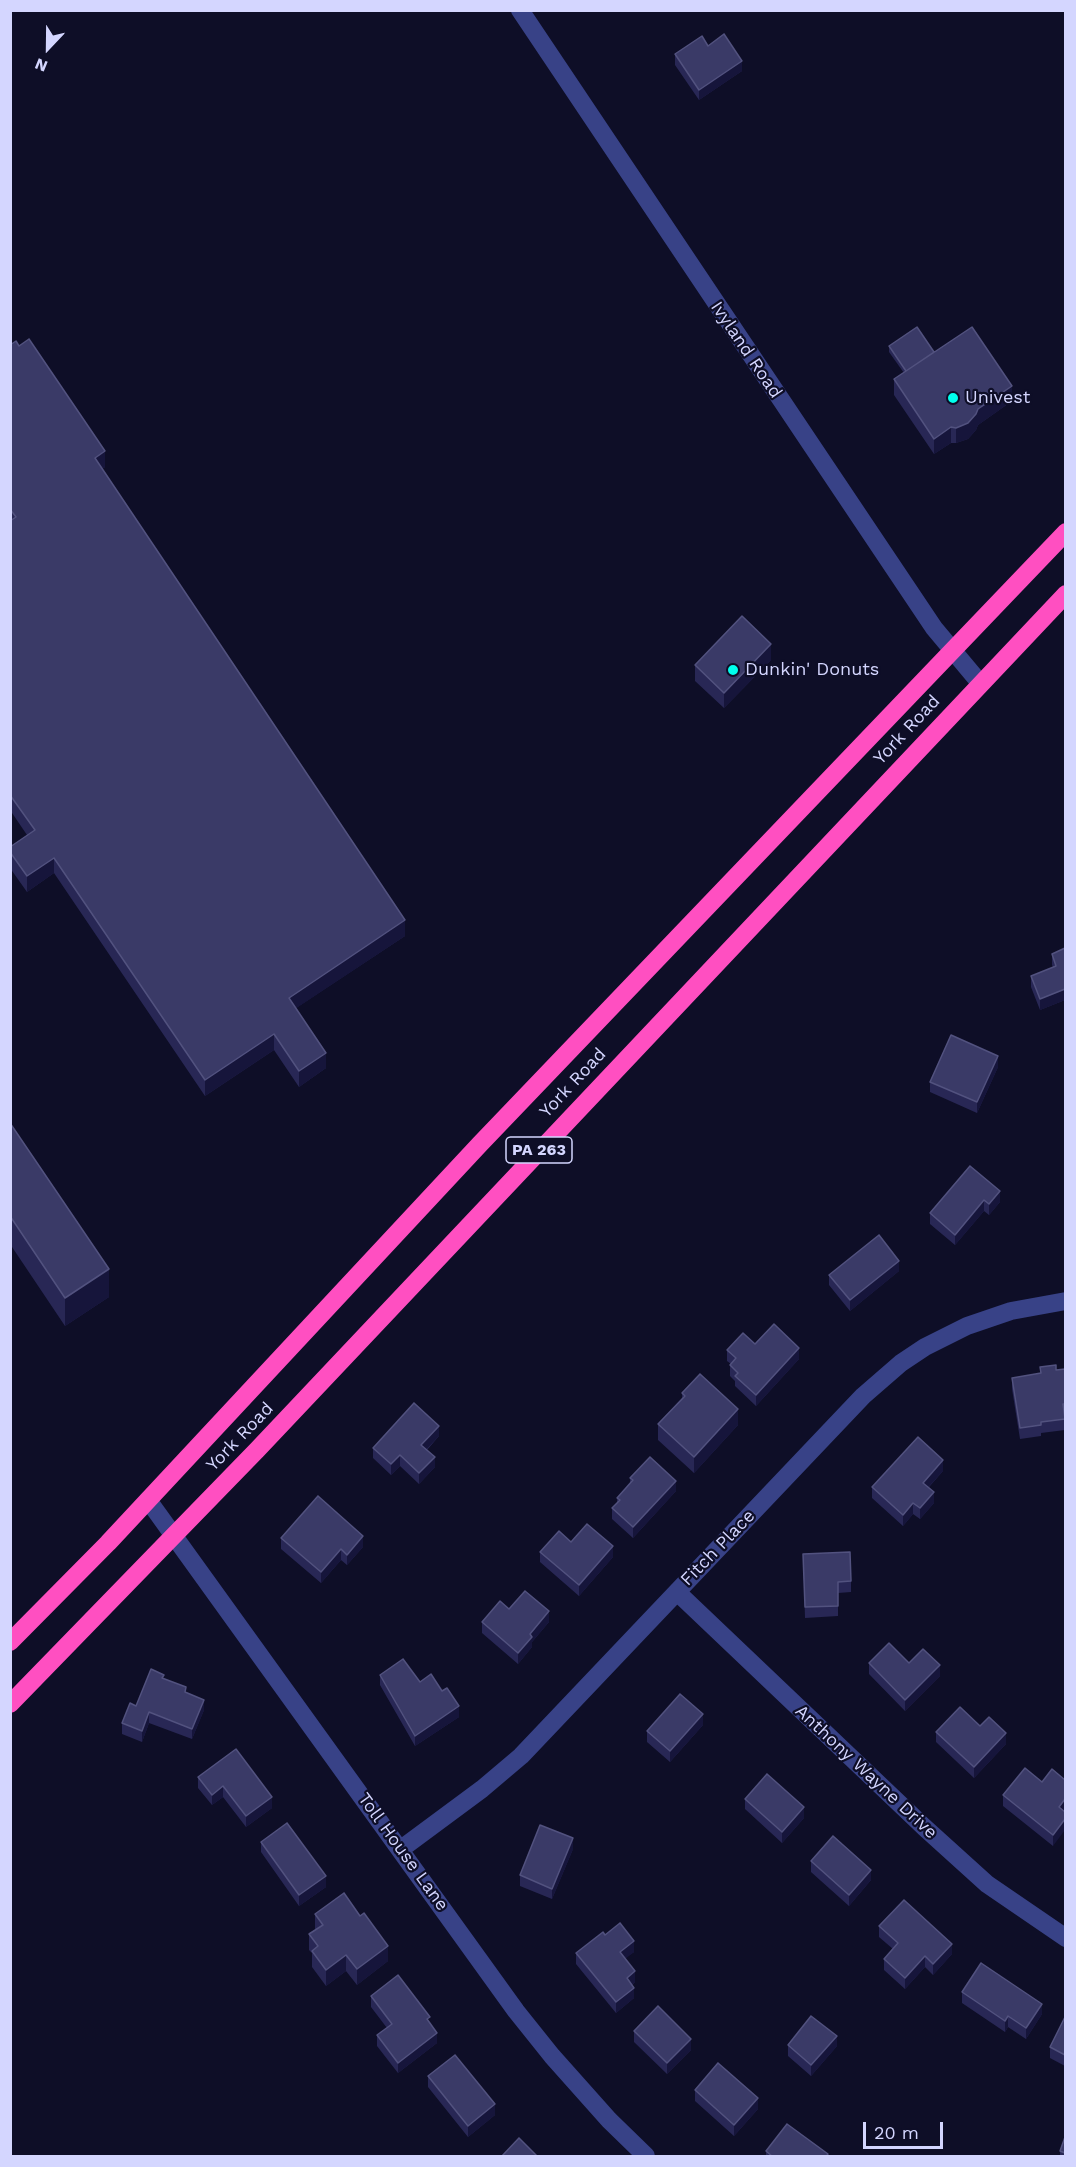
<!DOCTYPE html>
<style>
body{margin:0}
#map{position:relative;width:1076px;height:2167px;overflow:hidden;background:#0e0e27;font-family:"Work Sans",sans-serif}
canvas{display:block}
.frame{position:absolute;inset:0;border:12px solid #d4d6ff;pointer-events:none}
.north{position:absolute;left:18px;top:18px;width:60px;height:60px;-webkit-text-stroke:4px #0e0e27;paint-order:stroke;rotate:202deg;font-size:16px;font-weight:700;line-height:24px;text-align:center;color:#d4d6ff}
.north::after{content:'';display:block;margin:auto;width:21px;height:27px;background:#d4d6ff;clip-path:polygon(50% 0,100% 100%,50% 72%,0 100%)}
.scale{position:absolute;left:863px;top:2122px;width:80px;height:27px;box-sizing:border-box;border:3px solid #d4d6ff;border-top:0;padding-left:8px;font-size:18px;line-height:21px;white-space:nowrap;color:#d4d6ff;-webkit-text-stroke:4px #0e0e27;paint-order:stroke}
</style>
<div id="map">
<canvas width="1076" height="2167"></canvas>
<div class="frame"></div>
<div class="north">N</div>
<div class="scale">20 m</div>
</div>
<script>
const ctx = document.querySelector('canvas').getContext('2d');
ctx.lineJoin = 'round';
const shape = rows => new Path2D(rows.map(r => 'M' + r).join(''));
function stroke(path, color, width, dash) { ctx.strokeStyle = color; ctx.lineWidth = width; ctx.lineCap = dash ? 'butt' : 'round'; ctx.setLineDash(dash || []); ctx.stroke(path); }
function fill(path, color) { ctx.fillStyle = color; ctx.fill(path, 'evenodd'); }
function write(font, color, halo, rows, align = 'center') {
  ctx.font = font + ' "Work Sans",sans-serif'; ctx.lineWidth = 4.5; ctx.setLineDash([]); ctx.textBaseline = 'middle'; ctx.strokeStyle = halo; ctx.fillStyle = color; for (const [text, x, y, turn = 0] of rows) {
    ctx.save(); ctx.translate(x, y); ctx.rotate((+turn || 0) * Math.PI / 180); ctx.textAlign = isNaN(turn) ? turn : align; if (halo) ctx.strokeText(text, 0, 0); ctx.fillText(text, 0, 0); ctx.restore();
  }
}
stroke(shape([
 [520,10,934,628,980,683],
 [148,1500,516,2011,552,2056,609,2120,646,2156],
 [677,1592,924,1827,987,1884,1066,1938],
 [401,1849,482,1789,521,1756,863,1396,901,1363,925,1347,967,1326,1011,1311,1066,1301]
]), '#384287', 18);
stroke(shape([
 [10,1642,108,1543,480,1144,1066,532],
 [10,1704,257,1450,1066,594]
]), '#ff4fc1', 18);
fill(shape([
 [708,46,742,71,699,100,675,65,675,54],
 [10,345,105,467,102,469,405,936,296,1008,326,1068,299,1087,274,1050,205,1096,54,873,27,892,10,868,10,847,27,835,10,810],
 [889,346,934,352,1012,401,978,425,976,430,968,439,956,443,951,443,934,454,894,395,894,379,904,373,889,352],
 [771,660,724,708,695,681,695,665],
 [1065,948,1065,1000,1040,1010,1031,987,1031,976,1053,967,1052,965,1052,954],
 [998,1067,977,1113,930,1092,930,1082],
 [10,1123,109,1297,65,1326,10,1244],
 [1000,1191,1000,1202,989,1215,984,1211,955,1245,930,1224,930,1213],
 [899,1271,850,1311,829,1285,829,1275],
 [755,1344,799,1359,756,1406,735,1386,735,1381,730,1376,730,1365,731,1364,727,1361,727,1350],
 [1040,1367,1056,1370,1065,1369,1065,1414,1064,1415,1065,1430,1041,1433,1041,1436,1020,1439,1012,1389,1012,1378,1040,1374],
 [682,1393,738,1425,694,1473,658,1440,658,1424,682,1398],
 [439,1436,427,1450,435,1467,419,1484,400,1466,391,1475,373,1458,373,1448],
 [943,1471,929,1487,934,1503,920,1519,913,1514,903,1526,872,1498,872,1487],
 [630,1478,676,1491,633,1538,612,1519,612,1508,617,1503,617,1498,630,1483],
 [281,1538,363,1547,347,1565,341,1560,321,1583,281,1549],
 [571,1542,613,1557,579,1596,540,1562,540,1552],
 [803,1554,851,1581,851,1592,838,1593,838,1616,805,1618],
 [509,1609,549,1622,532,1642,532,1647,518,1664,482,1633,482,1622],
 [869,1663,909,1663,940,1676,905,1711,869,1674],
 [380,1675,420,1682,459,1717,415,1746,380,1685],
 [164,1678,186,1692,204,1710,192,1739,149,1723,142,1742,122,1734,122,1723,136,1706],
 [703,1725,670,1762,647,1742,647,1731],
 [936,1732,1006,1744,974,1778,936,1742],
 [236,1749,272,1808,246,1827,223,1797,212,1805,198,1788,198,1777],
 [1065,1780,1065,1810,1053,1846,1003,1806,1003,1795,1042,1782],
 [745,1799,804,1818,782,1843,745,1809],
 [261,1842,326,1887,299,1906,261,1852],
 [573,1849,552,1899,520,1886,520,1875],
 [811,1861,871,1880,849,1906,811,1872],
 [315,1914,388,1961,357,1985,346,1971,326,1986,312,1967,312,1953,309,1950,309,1934,315,1930],
 [879,1926,952,1954,933,1975,925,1967,905,1989,884,1970,884,1959,893,1949,879,1937],
 [605,1935,634,1952,625,1958,635,1982,632,1985,634,1998,616,2013,576,1964,576,1953],
 [962,1992,1042,2014,1026,2039,1008,2027,1005,2032,962,2003],
 [371,1996,430,2024,437,2043,398,2073,377,2046,377,2035,387,2028,371,2007],
 [1065,2017,1065,2066,1050,2058,1050,2047],
 [634,2031,691,2050,667,2074,634,2042],
 [788,2045,837,2046,811,2076,788,2056],
 [428,2076,495,2115,468,2137,428,2087],
 [695,2090,758,2109,734,2136,695,2101],
 [1065,2137,1065,2157,1060,2157,1060,2151],
 [766,2151,828,2157,766,2157]
]), '#282755');
fill(shape([
 [742,61,742,71,699,100,699,90],
 [1012,386,1012,401,978,425,976,430,968,439,956,443,956,428,978,409],
 [951,427,951,443,934,454,934,439],
 [105,451,105,467,95,474,95,458],
 [771,644,771,660,724,708,724,693],
 [54,858,54,873,27,892,27,876],
 [405,920,405,936,289,1013,289,998],
 [1065,989,1065,1000,1040,1010,1040,999],
 [274,1034,274,1050,205,1096,205,1080],
 [326,1053,326,1068,299,1087,299,1071],
 [998,1056,998,1067,977,1113,977,1102],
 [1000,1191,1000,1202,989,1215,989,1204],
 [984,1200,984,1211,955,1245,955,1235],
 [899,1261,899,1271,850,1311,850,1300],
 [109,1269,109,1297,65,1326,65,1298],
 [799,1348,799,1359,756,1406,756,1395],
 [738,1409,738,1425,694,1473,694,1457],
 [439,1426,439,1436,421,1455,421,1445],
 [400,1455,400,1466,391,1475,391,1464],
 [435,1457,435,1467,419,1484,419,1473],
 [943,1460,943,1471,923,1493,923,1483],
 [676,1481,676,1491,633,1538,633,1527],
 [934,1492,934,1503,920,1519,920,1508],
 [913,1503,913,1514,903,1526,903,1515],
 [363,1536,363,1547,347,1565,347,1555],
 [613,1546,613,1557,579,1596,579,1585],
 [341,1549,341,1560,321,1583,321,1572],
 [549,1611,549,1622,532,1642,532,1647,518,1664,518,1653,530,1634],
 [940,1665,940,1676,905,1711,905,1700],
 [204,1700,204,1710,192,1739,192,1729],
 [459,1706,459,1717,415,1746,415,1736],
 [149,1712,149,1723,142,1742,142,1731],
 [703,1714,703,1725,670,1762,670,1751],
 [1006,1733,1006,1744,974,1778,974,1767],
 [223,1786,223,1797,212,1805,212,1795],
 [272,1797,272,1808,246,1827,246,1816],
 [1065,1799,1065,1810,1059,1818,1059,1807],
 [804,1807,804,1818,782,1843,782,1832],
 [1065,1819,1065,1830,1053,1846,1053,1835],
 [573,1838,573,1849,552,1899,552,1889],
 [871,1870,871,1880,849,1906,849,1895],
 [326,1876,326,1887,299,1906,299,1895],
 [634,1941,634,1952,620,1963,620,1952],
 [952,1944,952,1954,933,1975,933,1964],
 [388,1946,388,1961,357,1985,357,1969],
 [346,1955,346,1971,326,1986,326,1970],
 [925,1956,925,1967,905,1989,905,1978],
 [635,1971,635,1982,627,1989,627,1978],
 [634,1988,634,1998,616,2013,616,2002],
 [1042,2004,1042,2014,1026,2039,1026,2028],
 [1008,2016,1008,2027,1005,2032,1005,2021],
 [437,2033,437,2043,398,2073,398,2063],
 [837,2036,837,2046,811,2076,811,2065],
 [691,2039,691,2050,667,2074,667,2063],
 [758,2098,758,2109,734,2136,734,2125],
 [495,2104,495,2115,468,2137,468,2126]
]), '#16153b');
const building = shape([
 [724,34,742,61,699,90,675,54,702,36,708,46,724,34],
 [917,327,934,352,906,371,889,346,917,327],
 [972,327,1012,386,978,409,976,414,968,423,956,428,951,427,934,439,894,379,972,327],
 [29,339,105,451,95,458,405,920,289,998,326,1053,299,1071,274,1034,205,1080,54,858,27,876,10,852,10,847,35,830,10,795,10,521,16,517,10,509,10,345,16,341,19,346,29,339],
 [742,616,771,644,724,693,695,665,742,616],
 [1065,948,1065,989,1040,999,1031,976,1056,966,1052,954,1065,948],
 [951,1035,998,1056,977,1102,930,1082,951,1035],
 [10,1123,109,1269,65,1298,10,1216,10,1123],
 [970,1166,1000,1191,989,1204,984,1200,955,1235,930,1213,970,1166],
 [879,1235,899,1261,850,1300,829,1275,879,1235],
 [774,1324,799,1348,756,1395,735,1376,738,1373,730,1365,736,1358,727,1350,743,1333,755,1344,774,1324],
 [1056,1365,1056,1370,1065,1369,1065,1404,1063,1404,1065,1419,1041,1422,1041,1425,1020,1428,1012,1378,1041,1373,1040,1367,1056,1365],
 [700,1374,738,1409,694,1457,658,1424,685,1396,682,1393,700,1374],
 [414,1403,439,1426,421,1445,435,1457,419,1473,400,1455,391,1464,373,1448,414,1403],
 [918,1437,943,1460,923,1483,934,1492,920,1508,913,1503,903,1515,872,1487,918,1437],
 [650,1457,676,1481,633,1527,612,1508,620,1500,617,1498,633,1480,630,1478,650,1457],
 [318,1496,363,1536,347,1555,341,1549,321,1572,281,1538,318,1496],
 [587,1524,613,1546,579,1585,540,1552,559,1531,571,1542,587,1524],
 [850,1552,851,1581,838,1582,838,1606,805,1607,803,1554,850,1552],
 [525,1591,549,1611,530,1634,532,1637,518,1653,482,1622,500,1601,509,1609,525,1591],
 [889,1643,909,1663,923,1649,940,1665,905,1700,869,1663,889,1643],
 [403,1659,420,1682,431,1674,442,1691,447,1688,459,1706,415,1736,380,1675,403,1659],
 [151,1669,164,1675,162,1678,186,1687,185,1692,204,1700,192,1729,149,1712,142,1731,122,1723,130,1703,136,1706,151,1669],
 [680,1694,703,1714,670,1751,647,1731,680,1694],
 [960,1707,980,1726,989,1717,1006,1733,974,1767,936,1732,960,1707],
 [236,1749,272,1797,246,1816,223,1786,212,1795,198,1777,236,1749],
 [1025,1768,1042,1782,1052,1769,1065,1780,1065,1799,1059,1807,1065,1812,1065,1819,1053,1835,1003,1795,1025,1768],
 [767,1774,804,1807,782,1832,745,1799,767,1774],
 [287,1823,326,1876,299,1895,261,1842,287,1823],
 [540,1825,573,1838,552,1889,520,1875,540,1825],
 [833,1836,871,1870,849,1895,811,1861,833,1836],
 [344,1893,360,1916,364,1913,388,1946,357,1969,346,1955,326,1970,312,1951,318,1946,309,1934,323,1925,315,1914,344,1893],
 [904,1900,952,1944,933,1964,925,1956,905,1978,884,1959,898,1943,879,1926,904,1900],
 [620,1923,634,1941,620,1952,635,1971,627,1978,634,1988,616,2002,576,1953,603,1932,605,1935,620,1923],
 [981,1963,1042,2004,1026,2028,1008,2016,1005,2021,962,1992,981,1963],
 [398,1975,430,2017,427,2019,437,2033,398,2063,377,2035,392,2024,371,1996,398,1975],
 [658,2006,691,2039,667,2063,634,2031,658,2006],
 [811,2016,837,2036,811,2065,788,2045,811,2016],
 [1065,2017,1065,2055,1050,2047,1065,2017],
 [455,2055,495,2104,468,2126,428,2076,455,2055],
 [718,2063,758,2098,734,2125,695,2090,718,2063],
 [787,2124,828,2154,826,2157,773,2157,766,2151,787,2124],
 [1065,2137,1065,2153,1060,2151,1065,2137],
 [519,2138,538,2157,501,2157,519,2138]
]);
fill(building, '#3a3a67');
stroke(building, '#52527f', 1.5);
for (const [x, y, r, color] of [
 [953,398,6,"#00ffed"],
 [733,670,6,"#00ffed"]
]) { const dot = new Path2D(); dot.arc(x, y, r, 0, 2 * Math.PI); ctx.fillStyle = color; ctx.fill(dot); stroke(dot, '#0e0e27', 2); }
for (const [x, y, w] of [
 [539,1150,66]
]) { const box = new Path2D(); box.roundRect(x - w / 2, y - 13, w, 26, 4.5); ctx.fillStyle = '#0e0e27'; ctx.fill(box); stroke(box, '#d4d6ff', 1.5); }
write('bold 16px', '#d4d6ff', null, [
 ["PA 263",539,1150]
]);
write('18px', '#d4d6ff', '#0e0e27', [
 ["Ivyland Road",746,350,56],
 ["York Road",907,730,-47],
 ["York Road",573,1083,-47],
 ["York Road",240,1437,-46],
 ["Fitch Place",718,1548,-46],
 ["Anthony Wayne Drive",866,1772,43],
 ["Toll House Lane",403,1852,54]
]);
write('18px', '#d4d6ff', '#0e0e27', [
 ["Univest",965,398],
 ["Dunkin' Donuts",745,670]
], 'left');
</script>
